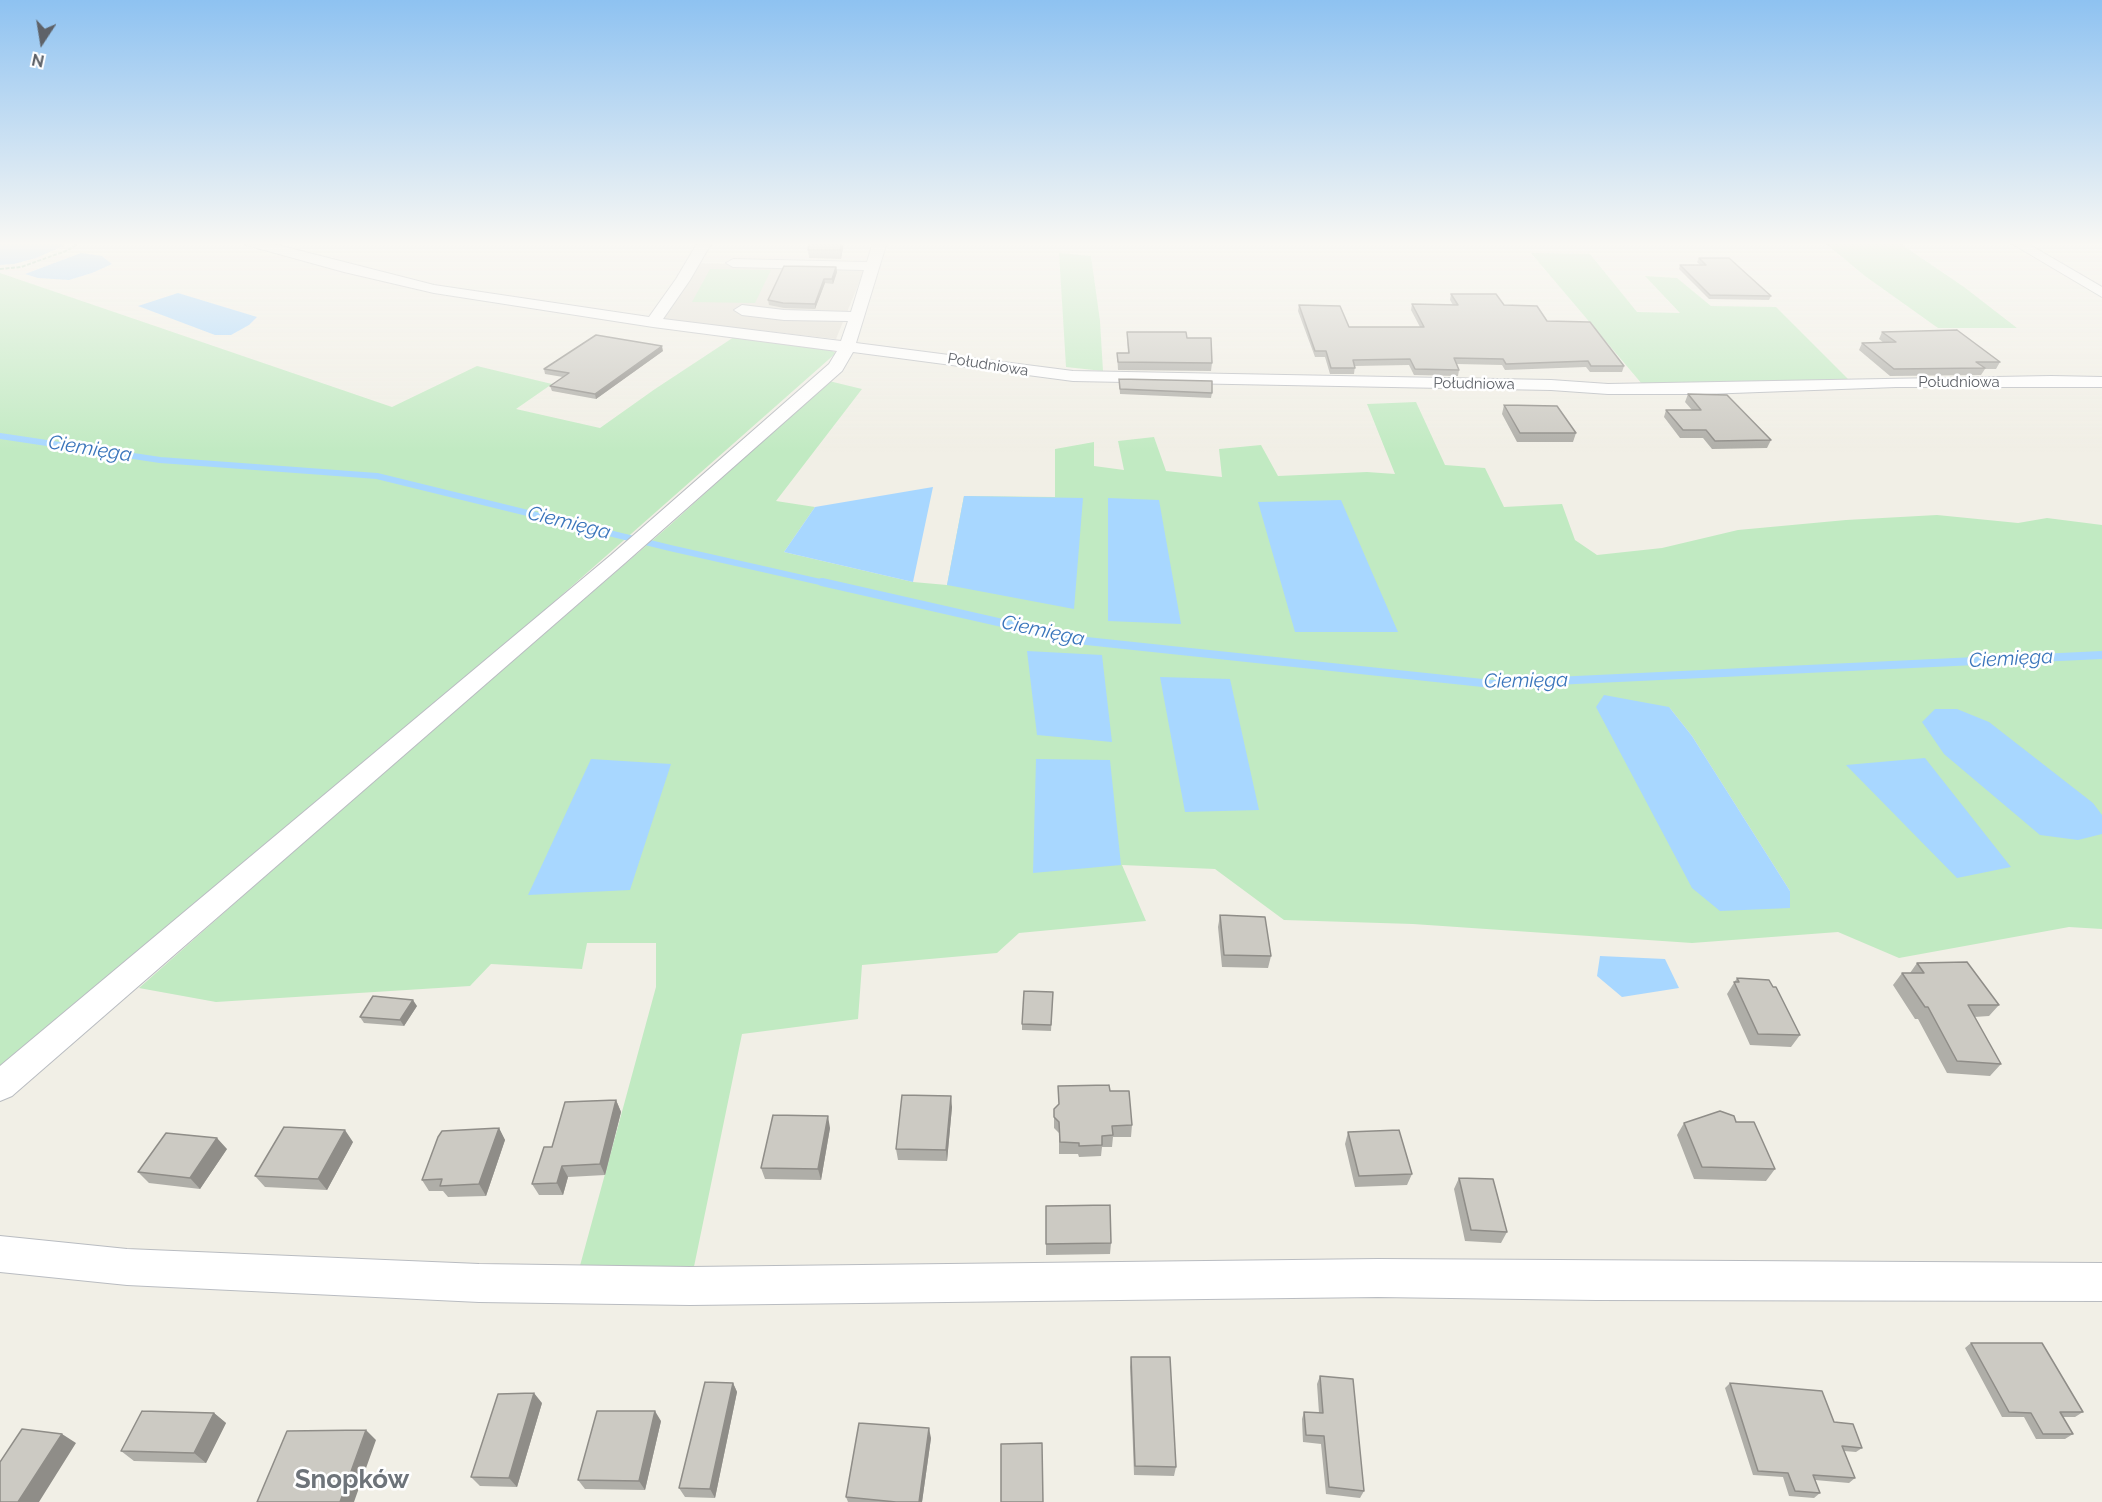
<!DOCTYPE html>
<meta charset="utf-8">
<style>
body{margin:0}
#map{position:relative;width:2102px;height:1502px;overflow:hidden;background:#f1efe6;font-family:Raleway,sans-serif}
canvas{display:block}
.north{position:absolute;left:12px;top:12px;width:60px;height:60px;-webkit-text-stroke:4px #fff;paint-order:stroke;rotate:192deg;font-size:16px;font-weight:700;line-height:24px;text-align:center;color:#5e6268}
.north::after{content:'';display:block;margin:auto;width:21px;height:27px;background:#5e6268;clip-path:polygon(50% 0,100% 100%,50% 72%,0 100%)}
</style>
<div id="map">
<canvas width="2102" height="1502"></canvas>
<div class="north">N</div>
</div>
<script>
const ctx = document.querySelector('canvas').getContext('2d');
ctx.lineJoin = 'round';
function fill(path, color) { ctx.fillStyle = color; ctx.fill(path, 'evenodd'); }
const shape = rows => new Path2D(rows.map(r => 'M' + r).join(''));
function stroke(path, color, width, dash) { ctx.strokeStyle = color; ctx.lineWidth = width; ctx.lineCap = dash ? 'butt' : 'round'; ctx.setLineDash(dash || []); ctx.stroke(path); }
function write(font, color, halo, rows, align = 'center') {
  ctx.font = font + ' Raleway,sans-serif'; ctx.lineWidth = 5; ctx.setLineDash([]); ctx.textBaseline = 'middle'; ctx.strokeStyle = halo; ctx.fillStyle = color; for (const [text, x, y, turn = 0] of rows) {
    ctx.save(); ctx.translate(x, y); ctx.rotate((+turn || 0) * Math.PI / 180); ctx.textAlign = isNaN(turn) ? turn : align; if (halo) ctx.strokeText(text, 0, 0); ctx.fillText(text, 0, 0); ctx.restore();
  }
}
fill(shape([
 [692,263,866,266,836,339,655,319]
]), '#e1ded5');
fill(shape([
 [1824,242,1898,242,1964,287,2017,328,1938,328,1865,276],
 [1059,253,1091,256,1100,321,1103,371,1066,367],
 [1531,253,1590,254,1637,312,1680,313,1645,276,1677,278,1711,306,1776,307,1849,380,1642,384],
 [710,269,771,270,755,303,692,302],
 [0,273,392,407,477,366,552,384,516,409,600,428,655,389,734,337,826,348,836,353,444,699,0,1071],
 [829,381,862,389,776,501,815,507,784,552,913,582,947,585,964,496,1055,497,1055,449,1094,442,1094,466,1124,470,1118,441,1154,437,1166,471,1222,477,1219,449,1261,445,1278,476,1367,472,1395,474,1367,404,1416,402,1445,465,1485,468,1504,507,1562,504,1575,540,1597,555,1662,548,1738,530,1846,520,1937,515,2018,523,2047,518,2102,525,2102,929,2069,927,1899,958,1838,932,1692,943,1413,924,1284,920,1215,869,1122,865,1146,921,1019,933,997,953,862,965,858,1019,742,1034,690,1286,575,1284,656,987,656,943,587,943,582,969,491,964,470,986,216,1002,139,988,321,827,669,526],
 [1669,707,1692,736,1790,891,1790,908]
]), '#c1eac2');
fill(shape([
 [0,242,65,242,63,246,36,258,14,264,0,265],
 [81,253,102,256,112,264,92,273,69,280,38,278,25,274],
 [178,293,257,317,249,325,231,335,215,335,138,306],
 [933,487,913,582,784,552,815,507],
 [964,496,1083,498,1074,609,947,585],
 [1108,498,1159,500,1181,624,1108,621],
 [1341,500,1368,563,1398,632,1295,632,1258,502],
 [1027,651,1102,655,1112,742,1037,735],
 [1160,677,1230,679,1259,810,1185,812],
 [1604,695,1669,707,1692,736,1790,891,1790,908,1720,911,1692,888,1596,707],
 [1935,709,1957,709,1989,722,2093,803,2102,815,2102,834,2078,840,2040,835,1944,754,1922,722],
 [1925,758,2011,867,1957,878,1846,765],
 [591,759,671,764,630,890,528,895],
 [1036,759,1110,760,1121,865,1033,873],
 [1600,956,1665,959,1679,988,1622,997,1597,976]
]), '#a8d7ff');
stroke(shape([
 [0,436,160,460,377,476,670,548,829,584]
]), '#a8d7ff', 6);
stroke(shape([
 [822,582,1077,640,1492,684,2102,655]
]), '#a8d7ff', 8);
const minor = shape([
 [244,242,266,242,434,285,649,317,676,279,698,242,712,242,690,280,663,319,841,341,848,321,784,320,742,315,734,310,742,305,784,310,851,312,864,270,733,267,726,263,733,259,867,262,873,242,887,242,856,343,1073,371,1551,380,1608,384,2051,376,2102,377,2102,387,1896,387,1705,394,1608,394,1551,390,1073,381,853,352,842,371,625,563,12,1096,0,1101,0,1066,611,555,829,364,837,351,653,327,434,293,344,272,246,245,244,242],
 [2009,242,2025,242,2102,287,2102,297,2009,242],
 [0,1236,127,1249,479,1264,690,1267,1378,1259,2102,1263,2102,1301,1596,1300,1378,1297,690,1305,479,1302,127,1285,0,1272,0,1236]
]);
stroke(minor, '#b9bcc1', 2);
stroke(shape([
 [0,269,21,267,66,251,76,245,75,242]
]), '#98c9a8', 2, [4, 1.5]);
fill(minor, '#fff');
fill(shape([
 [844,242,841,259,809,258,808,250],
 [1699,258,1771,296,1769,300,1709,299,1679,269,1680,265,1700,265,1697,262],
 [836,267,837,272,833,284,825,283,815,309,784,308,769,305,768,300],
 [1451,294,1504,305,1547,321,1624,366,1622,372,1590,372,1586,367,1505,370,1502,365,1457,364,1459,370,1458,376,1414,375,1409,365,1355,366,1354,374,1330,374,1325,357,1315,357,1298,311,1299,305,1349,327,1420,327,1411,310,1412,304,1453,305,1450,300],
 [1127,332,1187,338,1212,363,1211,371,1118,370,1117,353,1128,353],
 [1882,332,2000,362,1996,369,1985,369,1981,375,1890,376,1859,350,1862,343,1884,343,1879,339],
 [663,351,596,399,552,391,550,386,563,377,545,374,544,369],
 [1119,379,1212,393,1211,398,1120,394],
 [1688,394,1771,440,1767,448,1712,449,1703,438,1680,438,1664,417,1666,410,1692,410,1685,402],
 [1504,405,1576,433,1573,442,1517,442,1502,414],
 [1220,915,1271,956,1268,968,1222,967,1218,927],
 [1917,963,1999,1005,1989,1016,1974,1017,2001,1064,1990,1076,1947,1073,1918,1019,1915,1019,1893,985,1902,973,1910,973],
 [1737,978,1800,1035,1791,1047,1750,1045,1727,994],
 [1053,992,1051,1031,1022,1030,1022,1024],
 [417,1006,404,1026,364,1023,360,1017],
 [1110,1091,1132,1125,1131,1137,1113,1137,1112,1147,1102,1147,1101,1156,1079,1157,1078,1154,1059,1154,1059,1133,1054,1128,1054,1109],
 [616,1100,621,1112,605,1175,568,1177,563,1195,539,1195,532,1184,552,1147],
 [952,1107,947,1161,898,1160,896,1149],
 [1736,1122,1775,1169,1766,1181,1694,1179,1677,1135,1684,1123],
 [499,1128,505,1140,486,1196,448,1197,443,1191,429,1191,422,1180],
 [830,1128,821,1180,765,1179,761,1168],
 [1348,1132,1412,1174,1407,1185,1355,1187,1345,1144],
 [353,1142,327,1190,265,1187,255,1176],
 [227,1149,200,1189,149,1183,138,1172],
 [1459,1178,1507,1232,1501,1243,1465,1241,1454,1189],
 [1046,1206,1111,1243,1110,1254,1046,1255],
 [1971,1343,2083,1412,2075,1417,2063,1417,2073,1434,2065,1439,2036,1439,2024,1417,2002,1417,1965,1348],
 [1131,1357,1176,1467,1174,1476,1134,1475,1130,1367],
 [1320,1376,1364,1491,1360,1498,1326,1494,1321,1444,1303,1442,1302,1419,1304,1412,1319,1413,1317,1384],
 [733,1383,737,1392,715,1498,685,1497,679,1488],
 [1730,1383,1834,1422,1862,1448,1856,1452,1844,1451,1855,1478,1849,1483,1815,1480,1820,1493,1814,1498,1789,1496,1783,1477,1753,1475,1725,1388],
 [542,1403,517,1487,480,1486,471,1477],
 [214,1413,226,1423,206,1463,134,1461,121,1451],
 [661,1421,645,1490,585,1489,578,1480],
 [931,1438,922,1502,848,1502,846,1497]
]), '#afaea8');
fill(shape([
 [842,242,844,242,841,259,840,250],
 [836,267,837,272,833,284,832,279],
 [824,279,825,283,815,309,815,304],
 [662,346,663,351,596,399,595,394],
 [413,1000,417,1006,404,1026,400,1020],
 [951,1096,952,1107,947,1161,946,1150],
 [616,1100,621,1112,605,1175,600,1164],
 [828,1116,830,1128,821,1180,818,1169],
 [499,1128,505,1140,486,1196,479,1184],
 [345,1130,353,1142,327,1190,318,1179],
 [217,1138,227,1149,200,1189,190,1178],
 [562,1166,568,1177,563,1195,557,1183],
 [733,1383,737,1392,715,1498,710,1489],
 [534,1393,542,1403,517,1487,509,1478],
 [655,1411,661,1421,645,1490,639,1481],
 [214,1413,226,1423,206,1463,194,1453],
 [929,1428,931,1438,922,1502,919,1502],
 [366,1430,376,1440,354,1502,340,1502],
 [62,1434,76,1443,39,1502,18,1502]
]), '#8f8d88');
const building = shape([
 [810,242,842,242,840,250,808,250,810,242],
 [1699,258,1729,258,1771,296,1710,295,1680,265,1706,265,1699,258],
 [784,266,836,267,832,279,824,279,815,304,783,303,768,300,784,266],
 [1451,294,1496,294,1504,305,1537,306,1547,321,1590,322,1624,366,1591,366,1588,361,1506,364,1503,359,1454,358,1459,370,1415,369,1410,359,1353,360,1355,368,1331,368,1326,351,1315,351,1299,305,1340,306,1349,327,1424,327,1412,304,1458,305,1451,294],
 [1957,330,2000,362,1976,362,1985,368,1894,369,1862,343,1896,342,1882,332,1957,330],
 [1127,332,1186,332,1187,338,1211,338,1212,363,1118,362,1117,353,1129,353,1127,332],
 [596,335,662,346,595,394,550,386,569,373,544,369,596,335],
 [1119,379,1212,381,1212,393,1120,389,1119,379],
 [1688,394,1727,395,1771,440,1715,441,1706,430,1683,430,1666,410,1701,410,1688,394],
 [1504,405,1557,406,1576,433,1520,433,1504,405],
 [1220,915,1265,917,1271,956,1224,955,1220,915],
 [1967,962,1999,1005,1968,1005,2001,1064,1957,1061,1928,1007,1925,1007,1902,973,1924,973,1917,963,1967,962],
 [1737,978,1769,980,1773,987,1776,987,1800,1035,1758,1034,1734,982,1739,982,1737,978],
 [1024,991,1053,992,1051,1025,1022,1024,1024,991],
 [373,996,413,1000,400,1020,360,1017,373,996],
 [1109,1085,1110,1091,1129,1091,1132,1125,1112,1126,1113,1135,1102,1136,1102,1145,1079,1146,1079,1143,1060,1142,1059,1122,1054,1117,1054,1109,1059,1104,1058,1086,1109,1085],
 [902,1095,951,1096,946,1150,896,1149,902,1095],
 [616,1100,600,1164,562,1166,557,1183,532,1184,544,1147,552,1147,565,1102,616,1100],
 [1720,1111,1734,1116,1736,1122,1754,1122,1775,1169,1702,1167,1684,1123,1720,1111],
 [773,1115,828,1116,818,1169,761,1168,773,1115],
 [284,1127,345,1130,318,1179,255,1176,284,1127],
 [499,1128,479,1184,440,1186,442,1179,422,1180,438,1137,442,1131,499,1128],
 [1399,1130,1412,1174,1359,1176,1348,1132,1399,1130],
 [166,1133,217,1138,190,1178,138,1172,166,1133],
 [1459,1178,1493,1179,1507,1232,1471,1230,1459,1178],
 [1110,1205,1111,1243,1046,1244,1046,1206,1110,1205],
 [1971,1343,2042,1343,2083,1412,2060,1412,2073,1434,2043,1434,2031,1413,2009,1412,1971,1343],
 [1131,1357,1170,1357,1176,1467,1135,1466,1131,1357],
 [1320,1376,1353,1379,1364,1491,1329,1487,1324,1436,1306,1435,1304,1412,1323,1413,1320,1376],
 [705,1382,733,1383,710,1489,679,1488,705,1382],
 [1730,1383,1822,1391,1834,1422,1853,1424,1862,1448,1842,1446,1855,1478,1813,1475,1820,1493,1795,1491,1788,1473,1758,1471,1730,1383],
 [534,1393,509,1478,471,1477,498,1394,534,1393],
 [142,1411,214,1413,194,1453,121,1451,142,1411],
 [597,1411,655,1411,639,1481,578,1480,597,1411],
 [859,1423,929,1428,919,1502,896,1502,846,1497,859,1423],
 [22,1429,62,1434,18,1502,0,1502,0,1462,22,1429],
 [366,1430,340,1502,257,1502,287,1431,366,1430],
 [1042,1443,1043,1502,1001,1502,1001,1444,1042,1443]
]);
fill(building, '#cccac3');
stroke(building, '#8f8d88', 1.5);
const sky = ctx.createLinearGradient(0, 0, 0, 452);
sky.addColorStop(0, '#8ec2f1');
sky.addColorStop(0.54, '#f9f8f4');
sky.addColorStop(1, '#f9f8f400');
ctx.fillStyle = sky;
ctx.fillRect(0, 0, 2102, 452);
write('15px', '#5e6268', '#fff', [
 ["Południowa",988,365,9],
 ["Południowa",1959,382],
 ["Południowa",1474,384,1]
]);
write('italic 20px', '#3a75bb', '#fff', [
 ["Ciemięga",90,449,9],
 ["Ciemięga",569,523,14],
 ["Ciemięga",1043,631,12],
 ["Ciemięga",2011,659,-3],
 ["Ciemięga",1526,681,-1]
]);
write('bold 26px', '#6e747a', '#fff', [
 ["Snopków",352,1480]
]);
</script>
